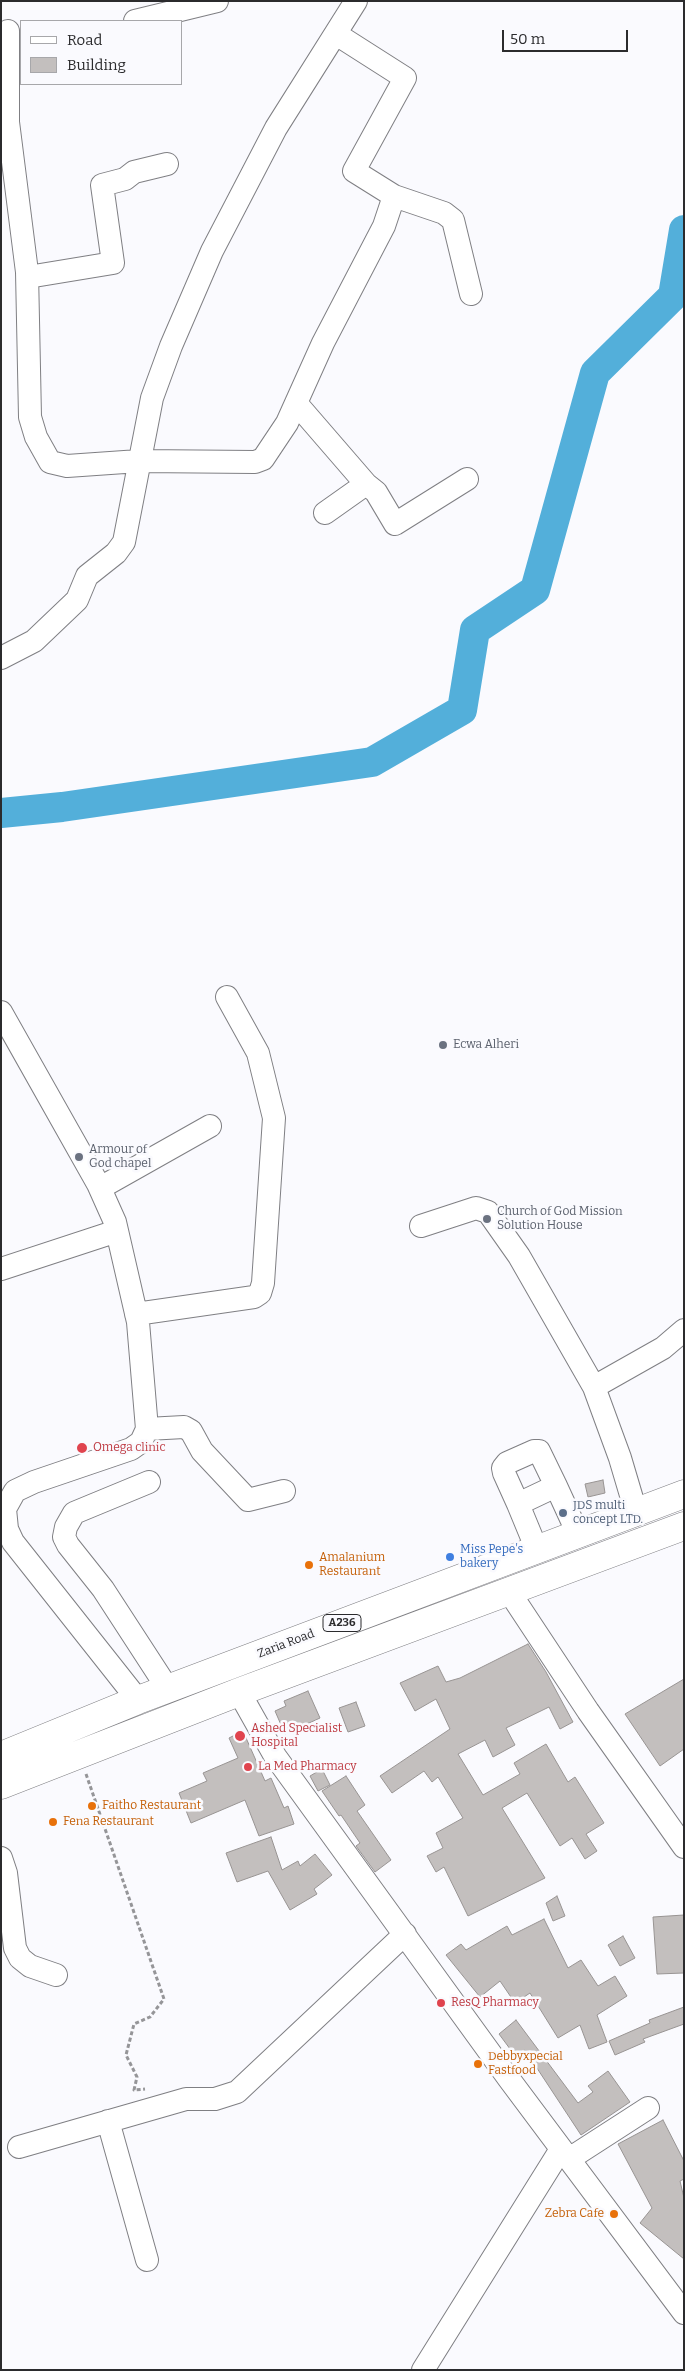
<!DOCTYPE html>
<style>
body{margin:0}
#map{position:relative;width:685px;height:2371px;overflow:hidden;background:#fafafe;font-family:Bitter,serif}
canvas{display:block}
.frame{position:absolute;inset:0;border:2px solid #2b2b2d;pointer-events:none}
.legend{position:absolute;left:20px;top:20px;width:162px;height:65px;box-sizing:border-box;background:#fafafe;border:1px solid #a7a7aa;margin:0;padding:6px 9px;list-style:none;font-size:15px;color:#2b2b2d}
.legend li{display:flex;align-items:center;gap:10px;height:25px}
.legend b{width:25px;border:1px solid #a7a7aa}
.scale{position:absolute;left:502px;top:30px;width:126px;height:22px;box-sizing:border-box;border:2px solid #2b2b2d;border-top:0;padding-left:6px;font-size:15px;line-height:18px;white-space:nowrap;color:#2b2b2d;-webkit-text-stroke:4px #fafafe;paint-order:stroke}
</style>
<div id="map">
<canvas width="685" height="2371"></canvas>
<div class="frame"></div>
<ul class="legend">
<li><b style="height:6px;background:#fff"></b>Road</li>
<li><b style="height:14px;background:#c3bfbe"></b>Building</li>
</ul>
<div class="scale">50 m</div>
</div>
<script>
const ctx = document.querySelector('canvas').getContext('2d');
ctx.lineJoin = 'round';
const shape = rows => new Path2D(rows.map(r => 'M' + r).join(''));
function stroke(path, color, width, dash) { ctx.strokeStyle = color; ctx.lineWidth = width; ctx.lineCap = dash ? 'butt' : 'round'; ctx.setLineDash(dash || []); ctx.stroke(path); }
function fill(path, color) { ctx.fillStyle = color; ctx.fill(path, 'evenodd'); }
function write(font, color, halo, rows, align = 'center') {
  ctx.font = font + ' Bitter,serif'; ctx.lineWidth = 5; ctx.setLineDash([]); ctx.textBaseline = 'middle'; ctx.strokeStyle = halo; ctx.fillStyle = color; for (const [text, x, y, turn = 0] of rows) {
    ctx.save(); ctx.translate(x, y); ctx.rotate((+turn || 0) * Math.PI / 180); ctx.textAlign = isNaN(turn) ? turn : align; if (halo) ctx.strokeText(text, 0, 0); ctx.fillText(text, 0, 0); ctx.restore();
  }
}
stroke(shape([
 [1,813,62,807,372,762,462,710,475,630,535,590,595,373,673,296,684,230]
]), '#53afda', 30);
const building = shape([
 [603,1480,605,1493,588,1497,585,1484,603,1480],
 [528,1644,546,1672,573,1722,560,1729,549,1707,506,1728,515,1745,493,1757,485,1740,458,1754,483,1795,520,1774,514,1763,546,1744,568,1782,575,1777,604,1823,586,1834,597,1851,585,1859,572,1838,560,1846,527,1793,502,1808,545,1878,468,1916,444,1867,436,1872,427,1856,443,1848,436,1833,463,1818,438,1777,432,1782,424,1771,392,1793,380,1776,450,1729,436,1699,415,1711,400,1683,438,1666,446,1682,460,1678,528,1644],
 [684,1679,684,1749,660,1766,625,1714,684,1679],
 [308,1691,320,1718,285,1734,275,1711,286,1706,284,1701,308,1691],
 [356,1702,365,1726,348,1732,339,1708,356,1702],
 [243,1731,265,1781,271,1778,284,1808,288,1806,294,1824,259,1836,245,1800,191,1823,179,1793,207,1781,203,1773,238,1758,229,1738,243,1731],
 [322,1769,330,1785,318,1791,310,1776,322,1769],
 [346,1776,365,1805,357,1811,391,1860,375,1872,356,1846,360,1843,341,1815,339,1816,322,1791,346,1776],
 [271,1837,282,1870,298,1861,300,1866,315,1854,332,1875,314,1889,317,1894,290,1910,268,1871,237,1882,226,1853,271,1837],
 [557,1896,565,1916,553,1921,546,1903,557,1896],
 [684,1915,684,1973,657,1974,653,1917,684,1915],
 [544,1919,568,1968,581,1960,598,1986,615,1976,627,1996,597,2015,607,2042,589,2049,580,2025,558,2038,530,1993,515,2003,500,1981,480,1997,446,1955,461,1944,466,1950,507,1926,512,1935,544,1919],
 [623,1936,635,1958,620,1966,608,1945,623,1936],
 [684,2007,684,2024,643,2039,645,2042,615,2055,609,2041,650,2023,649,2020,684,2007],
 [516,2020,578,2103,593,2092,588,2086,608,2071,630,2102,581,2135,525,2050,516,2057,499,2034,516,2020],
 [663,2120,684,2161,684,2179,680,2181,684,2198,684,2259,640,2223,652,2208,618,2144,663,2120]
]);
fill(building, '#c3bfbe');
stroke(building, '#989493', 1);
const minor = shape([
 [135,21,217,1],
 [8,31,8,122,27,272,30,417,36,437,50,462,67,466,139,461,255,462,263,459,287,423,323,343,384,226,394,196],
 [336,34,405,78,354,171,394,196,444,213,453,220,471,294],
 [28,277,113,263,102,185,125,179,134,172,167,164],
 [296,403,366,484,376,492,395,524,467,479],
 [325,513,366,484],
 [1,658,34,641,77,600,87,576,116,553,124,542,152,398,171,346,212,251,276,128,356,1],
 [1,1012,98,1184,115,1222,138,1322,147,1429,141,1442,131,1449,34,1482,15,1491,5,1509,7,1529,13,1542,138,1700],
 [100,1188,210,1126],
 [421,1226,476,1208,488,1212,519,1256,594,1387,620,1458,636,1512],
 [1,1269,117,1231],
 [136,1314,254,1297,260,1293,263,1283,274,1118,258,1053,227,997],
 [594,1387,663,1348,684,1330],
 [147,1429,184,1427,191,1431,202,1451,248,1500,284,1491],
 [149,1482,74,1513,66,1527,64,1537,68,1545,103,1589,168,1689],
 [518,1504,504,1473,503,1468,507,1463,534,1451,539,1451,556,1486],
 [537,1550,518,1504,556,1486,578,1534],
 [510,1593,588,1711,684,1847],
 [239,1692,275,1756,509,2079,684,2313],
 [1,1858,6,1873,15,1948,20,1958,30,1966,56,1975],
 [108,2121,147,2260],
 [19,2147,186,2099,215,2099,237,2092,405,1934],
 [569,2159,648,2108],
 [423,2370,561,2149]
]);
const highway = shape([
 [1,1756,138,1700,684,1494],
 [1,1785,239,1692,684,1526]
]);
stroke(minor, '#7f7f83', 24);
stroke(highway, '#7f7f83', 29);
stroke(shape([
 [86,1774,164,1999,150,2017,134,2024,126,2055,137,2077,134,2090,145,2089]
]), '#959598', 3, [4, 2.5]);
stroke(minor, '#fff', 22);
stroke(highway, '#fff', 28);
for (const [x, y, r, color] of [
 [443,1045,5,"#6b7280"],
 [79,1157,5,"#6b7280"],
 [487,1219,5,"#6b7280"],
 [82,1448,6,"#e0444e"],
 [563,1513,5,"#5c6f8a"],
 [450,1557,5,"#3f7fe0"],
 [309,1565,5,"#e8710a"],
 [240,1736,6,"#e0444e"],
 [248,1767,5,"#e0444e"],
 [92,1806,5,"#e8710a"],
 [53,1822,5,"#e8710a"],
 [441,2003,5,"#e0444e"],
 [478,2064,5,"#e8710a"],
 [614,2214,5,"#e8710a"]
]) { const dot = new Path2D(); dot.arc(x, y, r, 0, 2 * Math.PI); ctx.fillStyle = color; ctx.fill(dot); stroke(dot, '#fafafe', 2); }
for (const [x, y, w] of [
 [342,1623,38]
]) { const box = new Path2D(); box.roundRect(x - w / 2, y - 8.5, w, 17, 4); ctx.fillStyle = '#fafafe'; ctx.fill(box); stroke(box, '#2b2b2d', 1); }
write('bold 11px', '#2b2b2d', null, [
 ["A236",342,1623]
]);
write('12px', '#5b616d', '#fafafe', [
 ["Ecwa Alheri",453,1045],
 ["Armour of",89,1150],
 ["God chapel",89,1164],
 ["Church of God Mission",497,1212],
 ["Solution House",497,1226]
], 'left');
write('12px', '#be3a42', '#fafafe', [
 ["Omega clinic",93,1448],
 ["Ashed Specialist",251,1729],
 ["Hospital",251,1743],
 ["La Med Pharmacy",258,1767],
 ["ResQ Pharmacy",451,2003]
], 'left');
write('12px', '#4e5e75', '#fafafe', [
 ["JDS multi",573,1506],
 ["concept LTD.",573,1520]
], 'left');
write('12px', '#366cbe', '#fafafe', [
 ["Miss Pepe's",460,1550],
 ["bakery",460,1564]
], 'left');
write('12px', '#c56008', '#fafafe', [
 ["Amalanium",319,1558],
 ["Restaurant",319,1572],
 ["Faitho Restaurant",102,1806],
 ["Fena Restaurant",63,1822],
 ["Debbyxpecial",488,2057],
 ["Fastfood",488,2071],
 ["Zebra Cafe",604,2214,"right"]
], 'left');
write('12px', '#2b2b2d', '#fafafe', [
 ["Zaria Road",286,1644,-21]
]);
</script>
